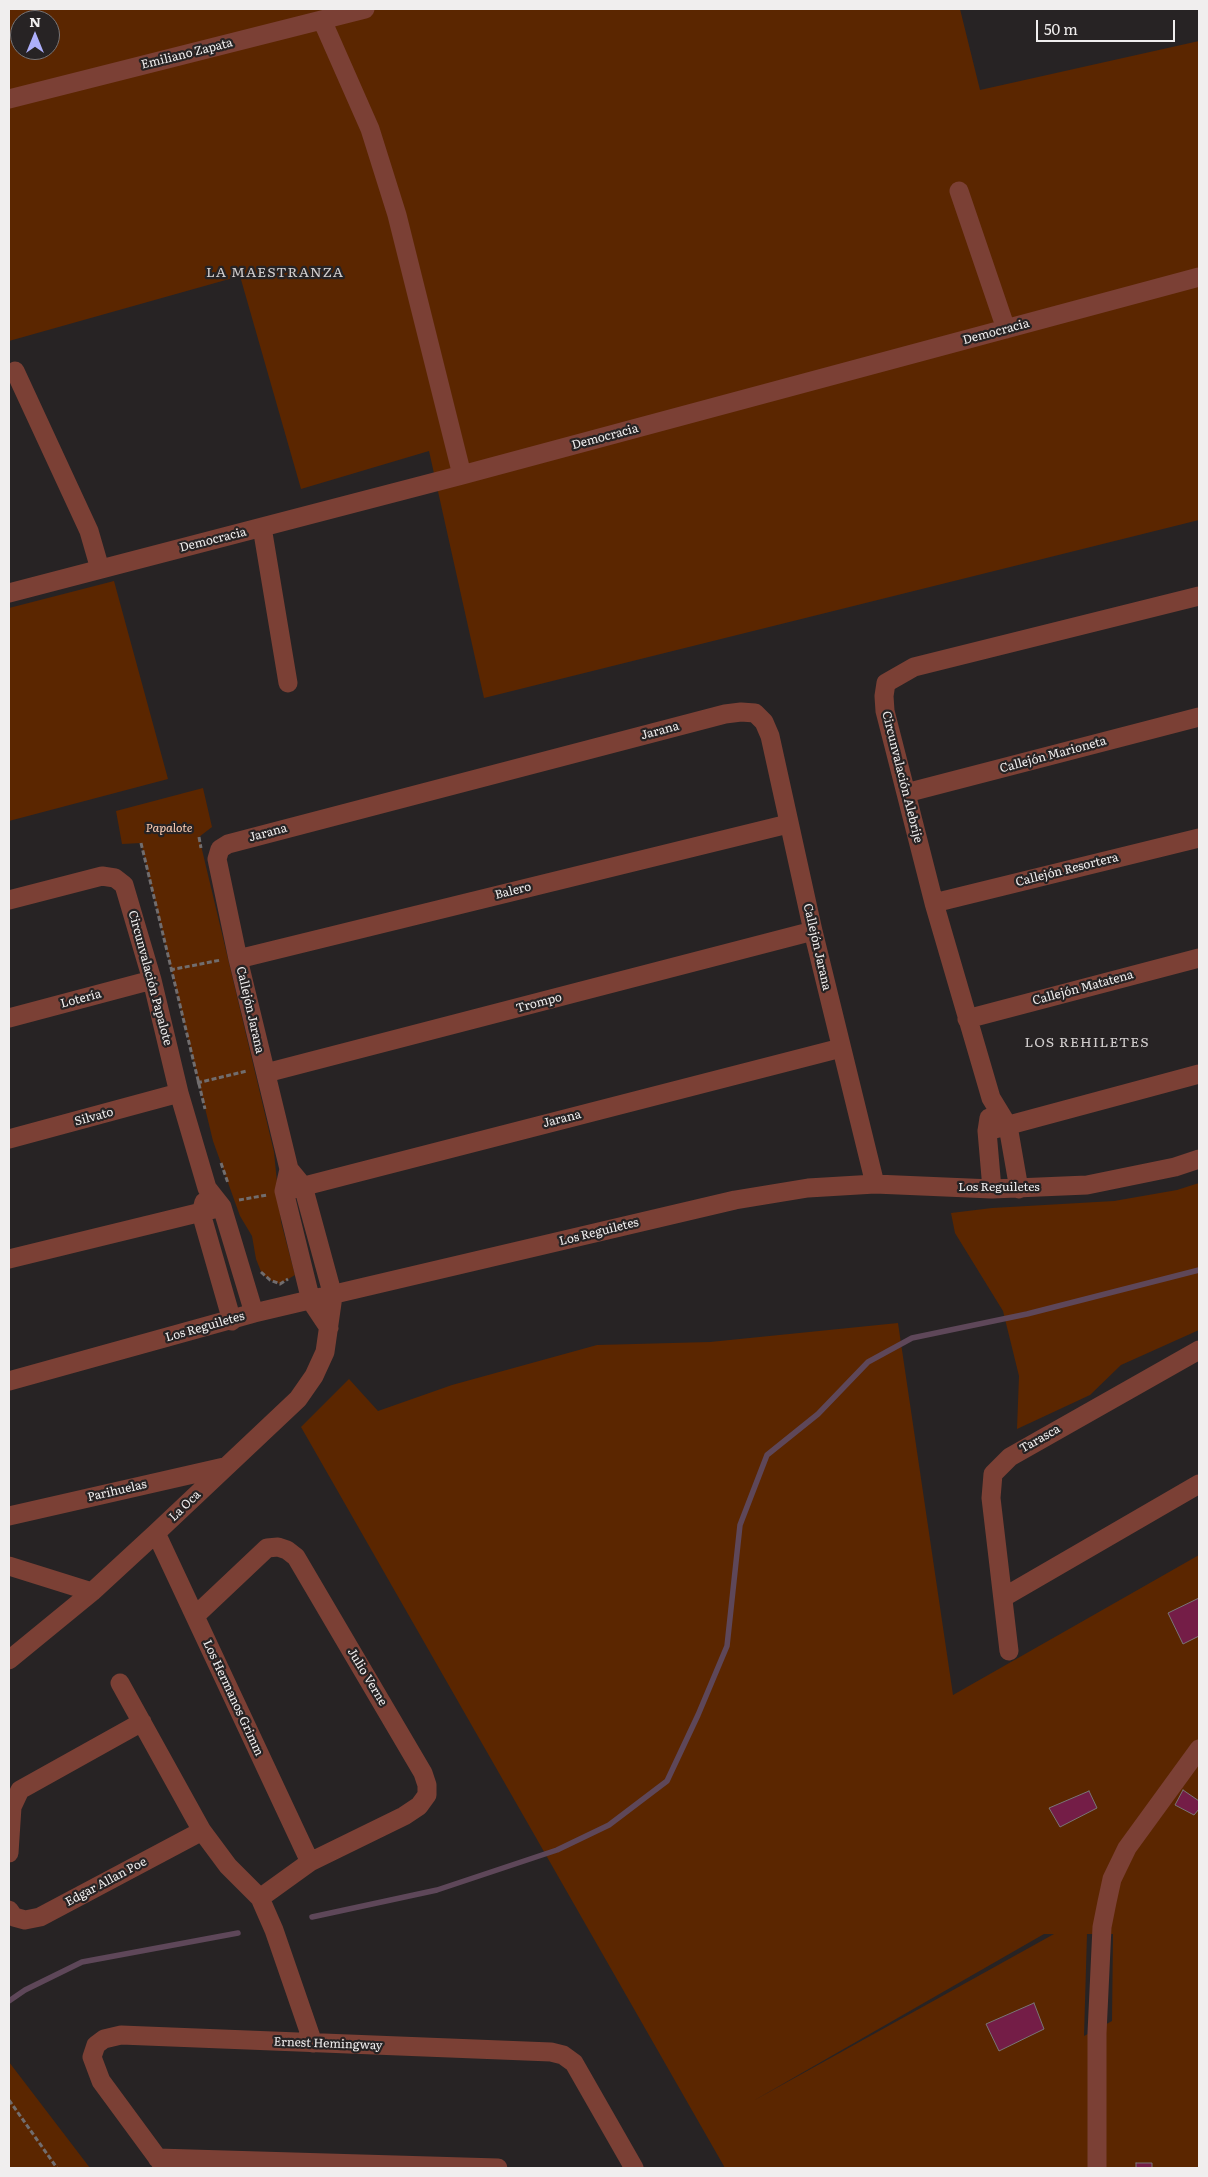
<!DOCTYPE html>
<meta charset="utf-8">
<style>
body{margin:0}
#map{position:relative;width:1208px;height:2177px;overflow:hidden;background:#272324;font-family:Literata,serif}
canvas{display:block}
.frame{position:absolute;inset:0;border:10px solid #f0eeee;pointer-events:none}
.north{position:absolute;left:10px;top:10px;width:50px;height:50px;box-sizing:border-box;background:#272324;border:1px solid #777475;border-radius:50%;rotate:0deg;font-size:14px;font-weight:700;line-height:20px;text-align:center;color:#f0eeee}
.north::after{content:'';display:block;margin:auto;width:18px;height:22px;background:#adaffb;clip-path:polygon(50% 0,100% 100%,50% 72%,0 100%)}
.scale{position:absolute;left:1036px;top:20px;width:139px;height:22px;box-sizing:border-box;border:2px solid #f0eeee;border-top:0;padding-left:6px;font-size:15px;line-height:18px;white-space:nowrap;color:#f0eeee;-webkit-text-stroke:4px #272324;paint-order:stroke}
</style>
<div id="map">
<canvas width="1208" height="2177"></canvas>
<div class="frame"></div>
<div class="north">N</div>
<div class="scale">50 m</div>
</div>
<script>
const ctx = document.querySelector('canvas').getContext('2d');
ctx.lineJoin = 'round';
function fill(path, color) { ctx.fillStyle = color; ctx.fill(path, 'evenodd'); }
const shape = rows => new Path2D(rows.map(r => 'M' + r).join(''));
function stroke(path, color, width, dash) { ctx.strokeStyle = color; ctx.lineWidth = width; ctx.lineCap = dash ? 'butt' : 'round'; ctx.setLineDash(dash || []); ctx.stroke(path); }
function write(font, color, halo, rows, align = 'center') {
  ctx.font = font + ' Literata,serif'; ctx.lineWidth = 4.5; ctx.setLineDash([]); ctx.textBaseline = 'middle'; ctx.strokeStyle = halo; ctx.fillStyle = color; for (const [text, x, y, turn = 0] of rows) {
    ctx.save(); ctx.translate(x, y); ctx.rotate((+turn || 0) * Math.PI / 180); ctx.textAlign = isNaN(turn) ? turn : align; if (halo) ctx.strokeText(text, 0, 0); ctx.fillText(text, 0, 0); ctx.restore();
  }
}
fill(shape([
 [9,9,960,9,980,90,1199,41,1199,520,484,698,429,451,301,489,240,276,9,341],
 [20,20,50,20,50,50,20,50],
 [114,581,168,779,9,821,9,608],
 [203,788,212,827,199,837,274,1152,281,1222,295,1275,280,1284,270,1280,262,1274,256,1259,252,1236,240,1216,213,1141,141,843,122,844,116,811],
 [1199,1183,1199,1330,1121,1365,1090,1395,1017,1429,1019,1376,1003,1311,955,1233,951,1213,992,1208,1114,1201,1177,1190],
 [898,1323,953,1695,1199,1555,1199,2168,725,2168,301,1427,349,1379,378,1411,452,1385,597,1345,710,1342],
 [1044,1934,1054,1934,753,2101],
 [1087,1934,1113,1934,1112,2021,1084,2036],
 [9,2062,90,2168,9,2168]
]), '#5b2600');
stroke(shape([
 [312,1917,437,1890,557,1850,609,1825,667,1781,698,1715,727,1646,740,1525,767,1455,818,1414,868,1362,912,1338,1027,1314,1199,1270],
 [9,2001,25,1990,82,1962,238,1933]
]), '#5e4759', 5.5);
const building = shape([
 [1199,1598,1199,1636,1183,1644,1168,1613,1199,1598],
 [1183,1790,1199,1801,1199,1809,1194,1815,1175,1805,1183,1790],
 [1089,1791,1097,1808,1060,1827,1049,1808,1089,1791],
 [1034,2003,1044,2029,999,2051,986,2024,1034,2003],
 [1136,2163,1152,2163,1152,2168,1136,2168,1136,2163]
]);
fill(building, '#741d47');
stroke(building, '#797576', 1);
stroke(shape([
 [199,837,201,848],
 [141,843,205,1109],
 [170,970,221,960],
 [197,1083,247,1071],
 [221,1163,228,1183],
 [239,1200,267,1195],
 [261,1272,270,1280,280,1284,288,1279],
 [9,2100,57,2168]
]), '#716d6e', 3, [5, 2.5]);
stroke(shape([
 [322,20,370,129,397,215,462,475],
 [9,99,365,9],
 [959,191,1006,329],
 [15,371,89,531,100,569],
 [262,527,288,683],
 [9,593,462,475,1199,277],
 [906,793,1199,717],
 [9,900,102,876,115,878,124,885,152,980,179,1093,207,1188,222,1207,254,1313],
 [934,903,1199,838],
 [238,959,788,824],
 [9,1018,152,980],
 [967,1019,1199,958],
 [266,1073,813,931],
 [989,1118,987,1131,992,1189],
 [987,1131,1199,1074],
 [9,1139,179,1093],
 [293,1189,841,1048],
 [1019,1189,1008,1126,991,1098,934,903,885,711,884,696,886,683,914,667,1199,596],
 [204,1202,201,1213,232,1321],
 [9,1259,222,1207],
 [329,1328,311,1301,284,1191,289,1169,238,959,217,859,220,849,228,844,725,714,741,712,755,713,764,722,770,736,813,931,875,1184],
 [9,1381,254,1313,735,1200,808,1188,875,1184,992,1189,1087,1185,1175,1167,1199,1159],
 [9,1516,224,1467],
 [156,1533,310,1862],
 [9,1566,92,1592],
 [1004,1597,1199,1484],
 [195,1616,267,1548,278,1547,287,1550,296,1557,423,1773,427,1785,427,1795,419,1806,404,1816,310,1862,260,1898,274,1930,313,2043],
 [1009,1651,991,1498,993,1474,1010,1457,1199,1350],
 [9,1660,92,1592,156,1533,298,1399,314,1376,325,1352,333,1296,303,1186,289,1169],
 [120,1683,202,1831,228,1866,260,1898],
 [9,1853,12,1807,20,1790,142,1722],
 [9,1910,14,1917,25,1920,40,1917,202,1831],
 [157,2158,498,2168],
 [165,2168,101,2081,92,2057,96,2045,104,2039,121,2035,551,2052,563,2055,574,2063,634,2168],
 [1097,2168,1097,2033,1102,1927,1107,1902,1112,1879,1127,1848,1199,1749]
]), '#7b4035', 19);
write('12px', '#f0eeee', '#272324', [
 ["Emiliano Zapata",187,54,-14],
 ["Democracia",996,332,-15],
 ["Democracia",605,437,-15],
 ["Democracia",213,540,-14],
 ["Jarana",660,731,-15],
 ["Callejón Marioneta",1053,755,-15],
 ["Circunvalación Alebrije",902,777,76],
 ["Jarana",268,833,-15],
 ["Callejón Resortera",1067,870,-14],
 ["Balero",513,891,-14],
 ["Callejón Jarana",817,947,77],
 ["Circunvalación Papalote",150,978,75],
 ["Callejón Matatena",1083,988,-15],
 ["Lotería",81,999,-15],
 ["Trompo",539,1003,-15],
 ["Callejón Jarana",250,1010,77],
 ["Silvato",94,1117,-15],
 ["Jarana",562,1119,-14],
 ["Los Reguiletes",999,1187],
 ["Los Reguiletes",599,1232,-14],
 ["Los Reguiletes",205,1327,-16],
 ["Tarasca",1040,1439,-30],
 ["Parihuelas",117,1491,-13],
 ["La Oca",185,1506,-44],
 ["Julio Verne",367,1677,59],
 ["Los Hermanos Grimm",233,1698,65],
 ["Edgar Allan Poe",106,1882,-28],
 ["Ernest Hemingway",328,2044,2]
]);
write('italic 12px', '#fbccb3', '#272324', [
 ["Papalote",169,828]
]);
ctx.letterSpacing = '1px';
write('14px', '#d1cdcd', '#272324', [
 ["LA MAESTRANZA",275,273],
 ["LOS REHILETES",1087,1043]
]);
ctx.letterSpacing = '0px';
</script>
